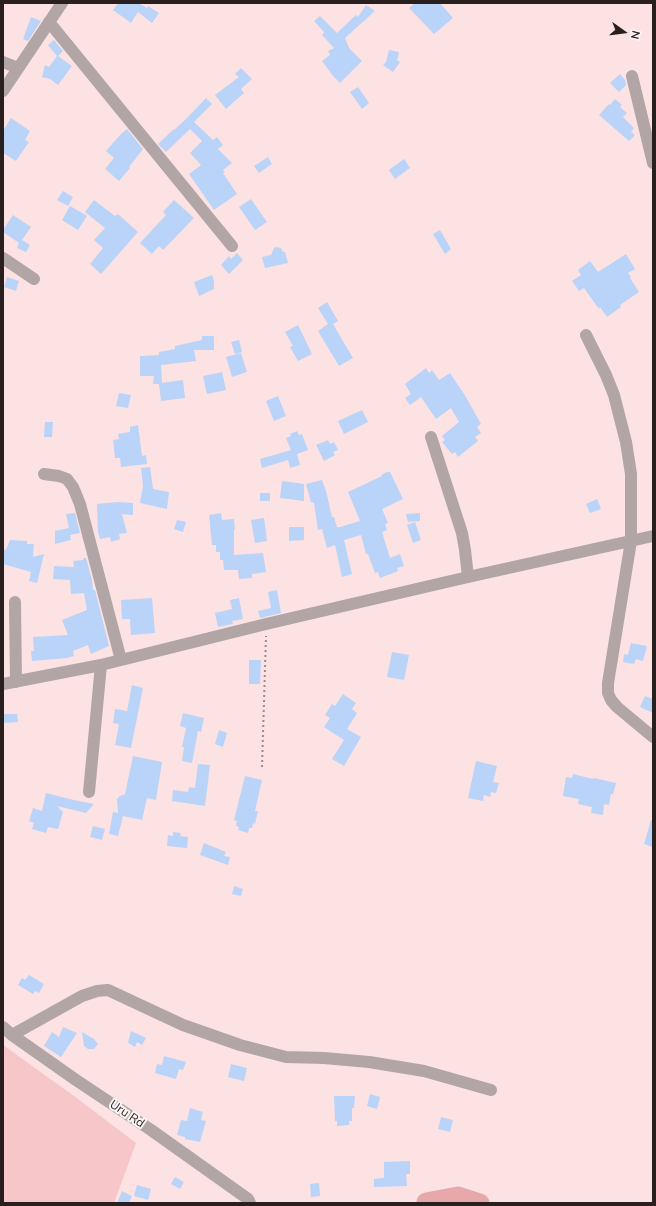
<!DOCTYPE html>
<style>
body{margin:0}
#map{position:relative;width:656px;height:1206px;overflow:hidden;background:#fce2e3;font-family:Mulish,sans-serif}
canvas{display:block}
.frame{position:absolute;inset:0;border:4px solid #2a1f1f;pointer-events:none}
.north{position:absolute;left:604px;top:12px;width:40px;height:40px;-webkit-text-stroke:3px #fbf5f5;paint-order:stroke;rotate:104deg;font-size:11px;font-weight:700;line-height:16px;text-align:center;color:#2a1f1f}
.north::after{content:'';display:block;margin:auto;width:14px;height:18px;background:#2a1f1f;clip-path:polygon(50% 0,100% 100%,50% 72%,0 100%)}
</style>
<div id="map">
<canvas width="656" height="1206"></canvas>
<div class="frame"></div>
<div class="north">N</div>
</div>
<script>
const ctx = document.querySelector('canvas').getContext('2d');
ctx.lineJoin = 'round';
function fill(path, color) { ctx.fillStyle = color; ctx.fill(path, 'evenodd'); }
const shape = rows => new Path2D(rows.map(r => 'M' + r).join(''));
function stroke(path, color, width, dash) { ctx.strokeStyle = color; ctx.lineWidth = width; ctx.lineCap = dash ? 'butt' : 'round'; ctx.setLineDash(dash || []); ctx.stroke(path); }
function write(font, color, halo, rows, align = 'center') {
  ctx.font = font + ' Mulish,sans-serif'; ctx.lineWidth = 4; ctx.setLineDash([]); ctx.textBaseline = 'middle'; ctx.strokeStyle = halo; ctx.fillStyle = color; for (const [text, x, y, turn = 0] of rows) {
    ctx.save(); ctx.translate(x, y); ctx.rotate((+turn || 0) * Math.PI / 180); ctx.textAlign = isNaN(turn) ? turn : align; if (halo) ctx.strokeText(text, 0, 0); ctx.fillText(text, 0, 0); ctx.restore();
  }
}
fill(shape([
 [3,1045,74,1096,136,1143,114,1203,3,1203]
]), '#f7c6c8');
stroke(shape([
 [426,1203,426,1202,458,1196,480,1203]
]), '#e6a8ab', 19);
fill(shape([
 [118,3,139,3,147,8,148,6,159,13,152,23,138,12,131,23,113,10],
 [415,3,440,3,453,18,434,34,409,8],
 [366,5,375,11,345,38,349,48,362,61,340,83,333,76,322,61,330,55,328,51,334,48,322,35,324,32,314,21,320,16,337,33,356,15,358,17],
 [31,17,41,21,28,41,23,39],
 [54,40,63,51,58,56,72,66,58,85,50,79,42,77,45,65,49,67,57,56,48,45],
 [389,50,399,52,397,60,400,62,393,72,383,65,386,62],
 [241,68,252,79,241,89,244,93,226,109,215,95,239,77,235,74],
 [620,74,625,80,626,85,619,92,610,83],
 [358,87,369,103,362,109,350,92],
 [206,98,212,104,194,122,213,140,217,137,223,145,218,149,232,163,223,170,225,172,223,173,237,194,214,210,189,174,201,165,190,153,202,141,190,129,166,152,158,144,174,129,174,130,186,119],
 [615,99,622,105,620,107,627,113,623,117,634,128,631,132,635,135,629,141,599,115,609,104,610,105],
 [11,118,30,131,25,140,29,142,16,161,3,153,3,131],
 [127,129,143,149,129,167,130,168,119,181,105,169,114,158,106,151,120,135],
 [268,157,272,164,259,173,254,166],
 [404,159,410,168,395,179,389,170],
 [63,191,73,197,68,206,57,200],
 [251,199,267,222,255,230,239,207],
 [94,200,115,216,118,214,138,232,101,274,90,264,103,248,94,240,105,228,85,212],
 [174,200,194,218,163,250,159,246,152,254,140,243,166,215,163,212],
 [70,206,87,216,78,230,62,220],
 [13,215,31,227,22,240,30,245,26,252,17,248,19,243,3,232,3,230],
 [440,230,451,249,445,254,433,234],
 [276,247,281,248,283,252,285,252,288,263,265,268,262,257,271,255,274,248],
 [237,253,243,260,229,274,221,265,229,256,231,259],
 [626,254,635,269,628,273,631,277,630,278,639,292,620,305,621,307,607,317,600,307,599,309,584,288,579,291,572,281,581,275,578,270,590,261,598,272],
 [212,275,214,281,214,289,199,296,194,282],
 [7,277,19,281,16,291,4,287],
 [327,302,338,321,333,324,353,358,339,366,318,331,328,324,318,308],
 [298,325,312,354,298,361,290,347,293,346,285,332],
 [202,336,214,336,214,350,194,350,196,361,161,365,162,383,183,380,185,398,161,401,159,384,153,384,154,376,140,376,140,356,159,355,159,352,175,349,175,346,202,340],
 [239,340,242,352,235,354,231,342],
 [241,353,247,372,232,377,226,357],
 [426,368,429,373,432,370,439,380,450,373,466,397,481,424,477,427,481,433,475,437,478,441,458,457,455,452,452,454,442,442,445,440,442,436,459,422,451,408,436,419,421,397,410,405,405,398,411,394,405,384],
 [222,372,226,390,207,394,203,376],
 [119,393,131,395,128,408,116,406],
 [278,396,286,416,274,421,266,401],
 [362,410,368,422,344,434,338,421],
 [45,422,53,422,52,437,44,437],
 [138,425,142,456,146,455,147,464,121,467,120,458,115,458,113,440,119,439,118,434,130,432,130,427],
 [297,431,299,435,302,434,308,450,297,454,300,465,290,468,288,460,262,468,260,459,291,450,286,438,291,436,290,434],
 [328,440,330,444,334,442,338,450,333,452,335,455,324,461,316,445],
 [150,467,153,489,169,492,167,509,140,503,143,486,141,468],
 [387,472,390,472,403,499,382,509,388,523,385,524,387,530,382,532,390,558,400,554,404,566,397,568,398,571,380,578,378,572,375,573,368,554,366,554,361,535,344,540,352,574,342,577,335,545,327,548,322,529,318,530,314,503,311,502,306,484,322,480,326,491,332,517,334,517,337,527,340,527,360,521,348,492,382,476,381,475],
 [282,481,304,484,304,501,280,498],
 [260,493,270,493,270,501,260,501],
 [597,499,601,509,590,513,586,504],
 [118,502,133,503,133,515,122,514,127,533,119,534,120,539,111,542,110,537,100,539,98,532,97,504],
 [75,513,80,533,70,535,71,540,55,544,55,531,69,528,66,514],
 [221,513,222,520,234,519,235,529,234,530,234,555,263,553,266,572,252,574,252,578,239,579,238,570,224,570,223,560,220,560,220,552,216,552,216,545,212,545,209,515],
 [420,513,420,521,408,522,406,514],
 [264,518,267,541,255,543,251,520],
 [177,520,186,522,183,532,174,529],
 [415,522,421,540,413,543,407,525],
 [289,527,304,527,304,540,289,541],
 [10,540,27,541,27,544,34,544,33,557,44,554,37,583,29,581,31,572,3,564,3,549,6,550],
 [83,558,86,558,92,580,93,590,95,590,109,646,91,654,88,645,73,651,74,656,67,658,32,661,31,651,34,651,33,637,68,635,62,620,87,610,84,593,71,594,70,580,53,579,54,566,74,567,73,561,83,560],
 [277,590,281,613,260,618,258,611,271,608,268,592],
 [152,598,155,633,131,635,130,619,122,619,121,600],
 [239,598,243,619,232,621,233,624,218,627,215,613,232,609,230,600],
 [631,643,647,646,643,661,636,659,634,664,623,662,624,654,628,655],
 [392,652,409,655,404,680,387,677],
 [249,660,261,660,260,684,249,684],
 [132,685,143,688,131,748,115,745,119,724,113,723,115,709,127,711],
 [343,694,356,703,352,709,357,713,347,729,361,737,344,766,332,759,344,740,324,727,330,718,325,715,332,704,335,706],
 [645,696,653,699,653,713,640,707],
 [183,713,204,718,201,732,198,731,192,763,182,761,184,747,182,747,186,728,180,726],
 [3,714,17,714,18,722,3,723],
 [219,730,227,733,223,747,215,744],
 [133,756,162,762,156,800,147,798,142,820,123,816,118,836,109,834,113,812,118,813,117,799,120,796,125,794],
 [476,761,497,766,493,782,499,783,496,793,491,792,490,797,484,795,483,801,468,798],
 [198,764,210,765,205,806,172,801,173,790,188,792,189,787,195,788],
 [573,774,593,779,594,778,616,783,613,794,611,794,609,805,604,804,603,815,591,813,592,807,578,804,579,799,563,796,566,777,572,778],
 [245,776,262,780,255,811,258,811,255,824,253,823,252,828,249,828,248,833,238,830,239,827,236,826,237,821,234,820],
 [46,793,74,800,94,804,86,813,57,806,63,812,58,829,48,827,46,833,32,829,34,823,29,821,33,808,42,811],
 [651,820,653,820,653,847,644,844],
 [93,826,105,829,102,840,90,837],
 [173,832,181,833,180,836,188,837,187,848,167,846,168,835,173,836],
 [204,843,226,852,224,856,230,857,228,865,200,855],
 [234,886,243,889,241,896,232,894],
 [29,975,44,984,39,993,35,991,33,994,18,985,22,978,25,980],
 [63,1027,77,1033,61,1057,44,1046,52,1032,59,1037],
 [131,1031,146,1038,142,1045,137,1042,135,1047,128,1043],
 [82,1032,94,1039,98,1044,94,1049,88,1049,84,1046],
 [164,1056,186,1062,183,1070,179,1069,176,1079,155,1073,157,1064,162,1065],
 [231,1064,247,1068,244,1081,228,1077],
 [370,1094,380,1097,377,1109,367,1106],
 [334,1096,355,1096,354,1108,352,1108,352,1121,349,1121,349,1125,337,1126,337,1121,335,1121],
 [190,1108,203,1112,201,1120,206,1121,200,1142,185,1139,185,1137,177,1135,181,1120,187,1121],
 [441,1117,453,1120,450,1132,438,1129],
 [410,1161,410,1174,406,1174,407,1186,374,1187,374,1179,384,1178,384,1162],
 [175,1177,184,1182,180,1189,171,1184],
 [319,1183,320,1196,311,1197,310,1184],
 [137,1185,151,1189,148,1200,134,1196],
 [122,1191,132,1196,129,1203,117,1203]
]), '#b9d4f8');
stroke(shape([
 [262,767,266,636]
]), '#9d8a8a', 2, [2, 3]);
stroke(shape([
 [49,22,232,246],
 [3,62,18,68],
 [632,76,653,163],
 [3,91,62,3],
 [3,258,34,279],
 [586,335,606,375,614,395,626,442,631,474,631,541,608,683,608,693,611,700,617,707,653,737],
 [431,437,462,533,465,550,468,577],
 [44,474,59,476,67,479,73,487,80,504,121,660],
 [15,602,16,682],
 [3,684,101,665,266,624,468,577,653,536],
 [89,792,101,665],
 [3,1027,12,1035,76,1080,151,1130,248,1199,250,1203],
 [12,1035,82,996,97,991,108,990,183,1025,240,1045,286,1057,324,1058,369,1062,424,1071,491,1090]
]), '#b2a5a5', 12);
write('12px', '#2a1f1f', '#fbf5f5', [
 ["Uru Rd",127,1114,34]
]);
</script>
